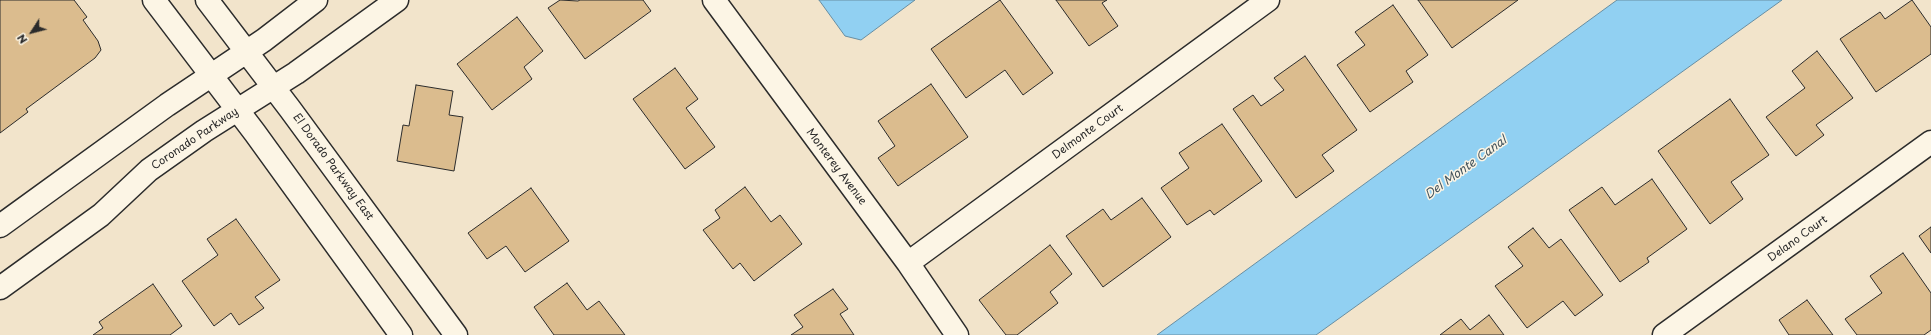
<!DOCTYPE html>
<style>
body{margin:0}
#map{position:relative;width:1931px;height:335px;overflow:hidden;background:#f2e4cb;font-family:"Playpen Sans",sans-serif}
canvas{display:block}
.north{position:absolute;left:12px;top:12px;width:40px;height:40px;-webkit-text-stroke:3px #fcf5e5;paint-order:stroke;rotate:234deg;font-size:11px;font-weight:700;line-height:16px;text-align:center;color:#2b2b2b}
.north::after{content:'';display:block;margin:auto;width:14px;height:18px;background:#2b2b2b;clip-path:polygon(50% 0,100% 100%,50% 72%,0 100%)}
</style>
<div id="map">
<canvas width="1931" height="335"></canvas>
<div class="north">N</div>
</div>
<script>
const ctx = document.querySelector('canvas').getContext('2d');
ctx.lineJoin = 'round';
function fill(path, color) { ctx.fillStyle = color; ctx.fill(path, 'evenodd'); }
const shape = rows => new Path2D(rows.map(r => 'M' + r).join(''));
function stroke(path, color, width, dash) { ctx.strokeStyle = color; ctx.lineWidth = width; ctx.lineCap = dash ? 'butt' : 'round'; ctx.setLineDash(dash || []); ctx.stroke(path); }
function write(font, color, halo, rows, align = 'center') {
  ctx.font = font + ' "Playpen Sans",sans-serif'; ctx.lineWidth = 3; ctx.setLineDash([]); ctx.textBaseline = 'middle'; ctx.strokeStyle = halo; ctx.fillStyle = color; for (const [text, x, y, turn = 0] of rows) {
    ctx.save(); ctx.translate(x, y); ctx.rotate((+turn || 0) * Math.PI / 180); ctx.textAlign = isNaN(turn) ? turn : align; if (halo) ctx.strokeText(text, 0, 0); ctx.fillText(text, 0, 0); ctx.restore();
  }
}
const water = shape([
 [819,0,915,0,861,40,845,36,819,0],
 [1617,0,1782,0,1316,335,1157,335,1617,0]
]);
fill(water, '#91d0f2');
stroke(water, '#688ea2', 1);
const building = shape([
 [0,0,74,0,87,17,83,20,98,41,101,50,95,58,26,109,28,112,0,133,0,0],
 [560,0,578,1,580,0,643,0,651,11,585,59,548,8,560,0],
 [1000,0,1053,73,1023,95,1005,70,966,98,931,49,1000,0],
 [1056,0,1107,0,1102,3,1118,26,1089,46,1056,0],
 [1418,0,1518,0,1452,48,1418,0],
 [1912,0,1931,27,1931,54,1876,92,1840,39,1880,12,1885,19,1912,0],
 [1393,5,1428,55,1406,71,1413,82,1370,112,1337,65,1365,45,1355,32,1393,5],
 [517,17,543,51,524,67,532,79,492,110,457,64,517,17],
 [1817,51,1853,98,1816,125,1824,135,1796,156,1766,117,1805,88,1792,71,1817,51],
 [1305,56,1357,130,1322,155,1334,171,1296,198,1233,109,1253,95,1261,106,1284,90,1274,78,1305,56],
 [675,68,698,99,686,108,715,147,685,169,633,99,675,68],
 [931,84,968,137,898,186,878,158,895,146,878,121,931,84],
 [416,85,453,91,449,115,463,117,454,171,397,161,403,125,409,126,416,85],
 [1730,99,1769,155,1731,182,1743,199,1710,224,1658,151,1730,99],
 [1222,124,1262,181,1214,215,1210,210,1187,225,1161,188,1189,168,1179,153,1222,124],
 [1652,179,1687,229,1647,258,1649,262,1620,282,1569,210,1602,187,1615,205,1652,179],
 [745,187,771,222,780,215,802,244,754,281,740,263,733,269,703,230,720,218,715,210,745,187],
 [531,188,569,241,525,272,506,246,487,259,468,233,531,188],
 [1142,198,1171,237,1103,287,1066,236,1103,209,1111,220,1142,198],
 [236,219,280,280,255,297,264,308,239,325,231,313,214,326,182,281,218,255,207,239,236,219],
 [1931,227,1931,253,1919,236,1931,227],
 [1533,228,1549,248,1561,239,1603,295,1575,316,1563,301,1527,328,1495,286,1523,266,1508,247,1533,228],
 [1050,245,1072,274,1050,292,1058,303,1017,335,1006,335,979,300,1050,245],
 [1903,253,1931,293,1931,330,1924,335,1857,335,1845,319,1882,293,1870,276,1903,253],
 [567,283,587,310,599,301,625,335,554,335,534,307,567,283],
 [153,284,182,326,170,335,93,335,103,328,99,322,153,284],
 [833,289,848,309,840,314,854,335,791,335,803,327,794,315,833,289],
 [1807,300,1833,335,1789,335,1779,320,1807,300],
 [1489,315,1504,335,1440,335,1461,319,1470,330,1489,315]
]);
fill(building, '#dbbc8e');
stroke(building, '#2b2b2b', 1);
const minor = shape([
 [714,0,908,263,957,335],
 [908,263,1268,0],
 [1664,335,1931,142]
]);
const tertiary = shape([
 [154,0,255,133,401,335],
 [207,0,290,109,456,335],
 [0,226,167,105,264,40,316,0],
 [0,288,101,215,149,170,204,131,296,73,397,0]
]);
stroke(minor, '#2b2b2b', 25);
stroke(tertiary, '#2b2b2b', 25);
stroke(minor, '#fcf5e5', 22);
stroke(tertiary, '#fcf5e5', 22);
write('11px', '#2b2b2b', '#fcf5e5', [
 ["Delmonte Court",1088,132,-36],
 ["Coronado Parkway",195,139,-34],
 ["El Dorado Parkway East",333,167,54],
 ["Monterey Avenue",836,167,53],
 ["Delano Court",1798,239,-36]
]);
write('italic 12px', '#44545d', '#fcf5e5', [
 ["Del Monte Canal",1466,168,-36]
]);
</script>
